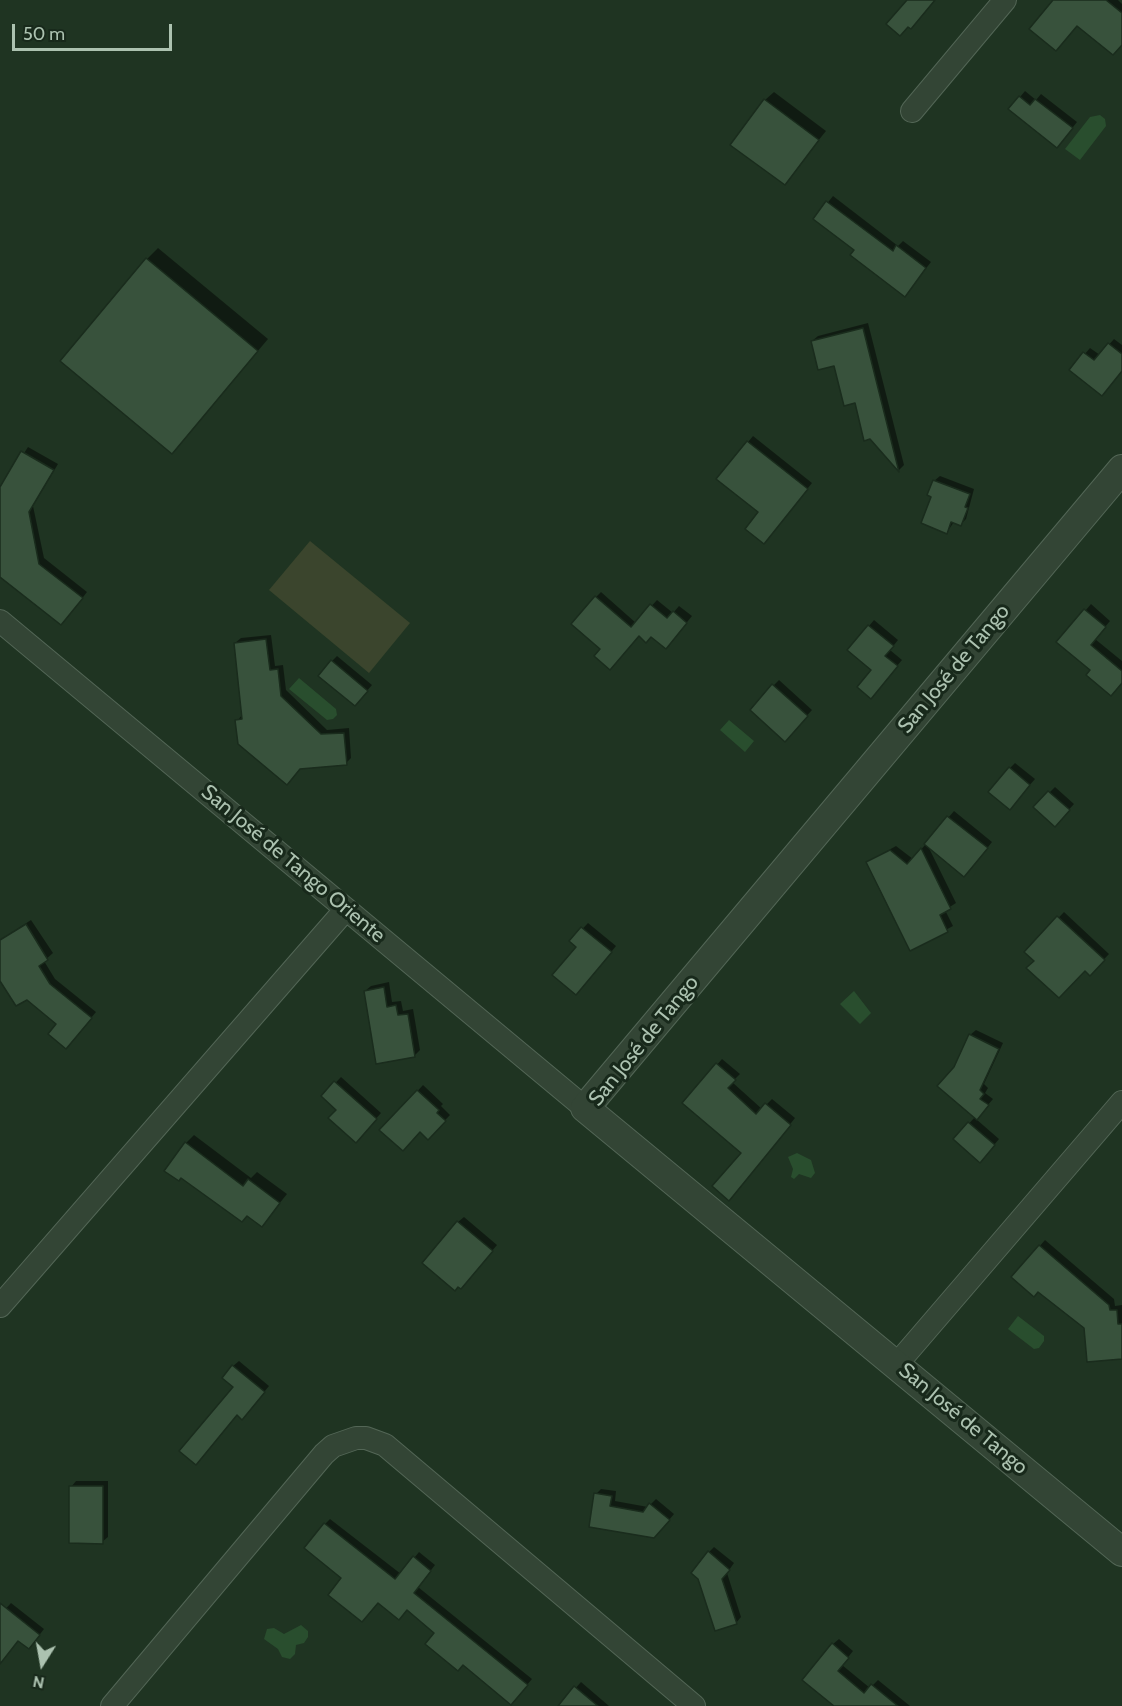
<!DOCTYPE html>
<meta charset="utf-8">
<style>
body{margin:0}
#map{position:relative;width:1122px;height:1706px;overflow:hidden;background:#1f3422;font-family:Cabin,sans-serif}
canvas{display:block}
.north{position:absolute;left:12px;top:1634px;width:60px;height:60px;-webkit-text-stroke:4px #18291b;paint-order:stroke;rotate:191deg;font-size:16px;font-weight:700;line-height:24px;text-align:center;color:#acc2b0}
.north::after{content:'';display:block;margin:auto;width:21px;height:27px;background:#acc2b0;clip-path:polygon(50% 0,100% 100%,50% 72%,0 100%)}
.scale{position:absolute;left:12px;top:24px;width:160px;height:27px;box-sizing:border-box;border:3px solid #acc2b0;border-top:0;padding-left:8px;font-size:18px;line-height:21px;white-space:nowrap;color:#acc2b0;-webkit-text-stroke:4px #18291b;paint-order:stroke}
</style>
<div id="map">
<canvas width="1122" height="1706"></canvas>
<div class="north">N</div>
<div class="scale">50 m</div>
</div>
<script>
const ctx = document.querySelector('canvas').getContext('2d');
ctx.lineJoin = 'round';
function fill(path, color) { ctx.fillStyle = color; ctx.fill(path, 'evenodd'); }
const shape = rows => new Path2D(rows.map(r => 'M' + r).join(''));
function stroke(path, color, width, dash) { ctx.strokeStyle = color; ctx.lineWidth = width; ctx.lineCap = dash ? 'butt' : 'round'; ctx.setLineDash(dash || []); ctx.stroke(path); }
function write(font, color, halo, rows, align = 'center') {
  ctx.font = font + ' Cabin,sans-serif'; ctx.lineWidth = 6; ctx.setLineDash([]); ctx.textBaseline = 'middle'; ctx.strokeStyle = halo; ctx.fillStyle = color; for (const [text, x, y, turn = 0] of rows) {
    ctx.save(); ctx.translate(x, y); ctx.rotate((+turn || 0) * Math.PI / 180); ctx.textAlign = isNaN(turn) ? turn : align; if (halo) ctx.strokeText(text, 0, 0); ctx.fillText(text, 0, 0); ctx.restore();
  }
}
fill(shape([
 [310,541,410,623,369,673,269,590]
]), '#3b452d');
fill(shape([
 [1100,115,1105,119,1106,126,1080,160,1065,149,1090,117],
 [299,678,336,709,337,715,333,719,327,720,289,689],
 [729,720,754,741,745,752,720,730],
 [854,991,871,1013,860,1024,840,1004],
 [797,1153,811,1160,815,1173,811,1178,799,1174,794,1179,791,1177,793,1169,788,1157],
 [1018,1316,1044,1336,1044,1341,1039,1348,1034,1349,1008,1329],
 [301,1625,308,1631,308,1637,304,1643,296,1645,295,1654,290,1659,282,1657,278,1649,264,1639,267,1629,274,1628,284,1634]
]), '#294e2e');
fill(shape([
 [1055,0,1118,0,1122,4,1122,44,1078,24],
 [1025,91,1036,100,1041,94,1077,122,1062,141,1020,97],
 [774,92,826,131,784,183,765,100],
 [833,196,898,246,903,241,931,262,910,289,815,219],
 [158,248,268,339,183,440,147,259],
 [868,323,904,465,899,470,870,438,856,401,835,365,812,341,818,336],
 [1114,339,1122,345,1122,370,1071,370,1090,348,1100,355],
 [753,436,812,483,769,537,760,512,718,479],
 [28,447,58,464,33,506,44,558,87,592,67,618,0,570,0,485,2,487],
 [940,476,974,489,966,519,961,524,954,522,947,532,933,496,934,481],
 [601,592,636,623,657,600,673,613,679,606,692,616,671,642,652,635,639,635,602,649,596,597],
 [1091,604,1110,621,1095,639,1122,661,1122,682,1059,642],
 [874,620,898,640,890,650,902,660,876,691,873,670,849,650],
 [271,635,275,666,283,665,286,690,327,730,349,728,351,758,346,763,237,721,242,715,235,643,241,638],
 [337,656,372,685,360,699,332,661],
 [779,680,812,710,785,740,774,685],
 [1015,763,1035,779,1015,802,1010,768],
 [1055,787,1074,804,1055,825,1035,807],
 [954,811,992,842,970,870,927,844,956,903,945,910,953,926,910,949,867,862,896,846,913,859],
 [1064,912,1109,954,1090,974,1085,969,1036,961,1026,952],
 [31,920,53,953,44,961,55,979,96,1012,71,1042,58,1024,0,979,0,940],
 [588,923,616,946,582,988,578,947,571,941],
 [389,982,392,1002,401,1001,403,1011,413,1009,420,1050,414,1056,365,991,371,986],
 [976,1030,1003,1043,984,1084,988,1088,985,1093,993,1099,976,1119,999,1139,985,1156,955,1139,975,1117,955,1067,970,1035],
 [722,1059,740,1074,732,1082,762,1109,772,1099,795,1118,735,1194,743,1153,684,1103],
 [341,1077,381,1113,356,1141,338,1110,323,1096],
 [423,1085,443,1104,441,1106,450,1115,428,1138,420,1130,382,1130],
 [194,1135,251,1178,257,1172,287,1194,262,1225,248,1215,186,1143],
 [464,1217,497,1245,466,1282,458,1222],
 [1045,1240,1114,1299,1115,1306,1122,1305,1122,1358,1038,1291,1013,1277],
 [239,1361,269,1386,247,1413,237,1414,233,1366],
 [76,1481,108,1481,108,1537,102,1542,71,1487],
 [601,1489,616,1491,615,1501,648,1507,656,1499,674,1514,660,1531,590,1526,596,1494],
 [330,1519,401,1574,419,1552,435,1565,418,1587,532,1679,516,1698,408,1609,343,1578,325,1524],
 [714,1547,734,1563,727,1573,741,1617,736,1623,709,1552],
 [11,1603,44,1629,34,1642,19,1639,0,1663,0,1615],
 [839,1639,853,1651,842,1665,870,1688,878,1680,910,1706,835,1706,833,1644],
 [581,1682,609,1706,560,1706]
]), '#0007');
const building = shape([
 [907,0,935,0,911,29,908,27,900,36,886,24,907,0],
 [1053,0,1106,0,1122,13,1122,45,1113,55,1077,26,1056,51,1029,29,1053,0],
 [1019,96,1030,105,1035,99,1073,128,1057,148,1008,109,1019,96],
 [764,99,819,140,785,185,730,145,764,99],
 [826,201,893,251,896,245,926,268,905,297,850,255,854,250,813,219,826,201],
 [146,258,258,351,172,454,60,361,146,258],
 [863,328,899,472,870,439,864,441,855,403,844,406,834,366,818,370,811,341,863,328],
 [1108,343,1122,354,1122,371,1102,396,1069,370,1083,352,1094,360,1108,343],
 [747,441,808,489,764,544,745,529,758,512,716,479,747,441],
 [21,451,54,470,29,512,39,564,83,598,61,625,0,577,0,487,21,451],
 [933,480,970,494,965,507,968,508,961,526,951,522,947,534,921,523,931,497,927,495,933,480],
 [595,596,631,627,650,604,667,618,673,611,687,623,666,649,651,637,646,643,639,636,610,670,594,656,600,649,571,624,595,596],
 [1084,609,1106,627,1091,645,1122,671,1122,683,1111,696,1086,675,1090,670,1056,642,1084,609],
 [868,625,894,646,885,656,898,666,871,699,857,687,871,670,847,650,868,625],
 [266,639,270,670,278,669,281,696,321,734,344,733,347,765,300,769,287,785,238,744,235,720,242,719,234,643,266,639],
 [331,660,368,691,355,706,318,676,331,660],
 [772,684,808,716,785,742,750,710,772,684],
 [1009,767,1030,785,1010,810,988,792,1009,767],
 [1048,791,1070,810,1055,827,1033,807,1048,791],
 [947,816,988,848,964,877,924,844,947,816],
 [921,848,951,909,940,915,948,932,910,951,866,862,890,850,907,864,921,848],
 [1057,916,1105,960,1090,976,1085,971,1059,998,1026,968,1034,961,1024,952,1057,916],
 [26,924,48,960,39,966,50,984,92,1018,66,1049,48,1034,56,1024,27,1000,16,1006,0,981,0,940,26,924],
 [581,927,612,952,576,995,552,975,576,947,569,941,581,927],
 [384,987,387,1007,396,1005,398,1015,408,1014,415,1057,376,1064,364,991,384,987],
 [969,1034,999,1049,980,1090,984,1094,980,1099,989,1105,977,1120,937,1086,954,1067,969,1034],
 [716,1063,736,1080,728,1088,756,1114,765,1103,791,1125,729,1201,712,1186,741,1153,682,1103,716,1063],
 [334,1081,377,1119,356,1143,328,1118,336,1110,321,1096,334,1081],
 [417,1090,439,1110,437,1113,446,1121,428,1140,420,1132,403,1151,379,1130,417,1090],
 [968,1122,995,1145,980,1163,953,1139,968,1122],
 [185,1142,243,1186,248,1179,280,1203,262,1227,247,1216,242,1222,181,1178,179,1181,164,1171,185,1142],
 [457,1221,493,1251,461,1289,458,1287,455,1291,422,1263,457,1221],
 [1039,1245,1109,1305,1110,1310,1117,1310,1118,1324,1122,1324,1122,1359,1087,1362,1084,1328,1038,1292,1034,1297,1011,1277,1039,1245],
 [232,1365,265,1392,242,1420,237,1415,196,1465,179,1451,233,1387,222,1378,232,1365],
 [69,1486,103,1486,103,1544,69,1543,69,1486],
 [594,1493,612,1496,610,1506,643,1512,649,1503,670,1520,654,1538,589,1527,594,1493],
 [324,1523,395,1579,413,1556,431,1571,414,1593,528,1685,511,1705,463,1665,458,1671,425,1644,434,1633,407,1610,399,1620,378,1603,362,1622,328,1595,341,1578,304,1548,324,1523],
 [708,1551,730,1570,722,1579,737,1624,715,1631,698,1579,691,1573,708,1551],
 [0,1603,40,1635,29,1649,18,1641,0,1664,0,1603],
 [832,1643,849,1658,838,1671,864,1693,871,1684,898,1706,834,1706,802,1680,832,1643],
 [574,1686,598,1706,558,1706,574,1686]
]);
fill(building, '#38523c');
stroke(building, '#1a2c1d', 1.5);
const minor = shape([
 [912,111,1005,0],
 [0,621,585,1108],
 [0,1306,346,909],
 [897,1364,1122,1102],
 [112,1706,324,1454,333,1446,356,1438,366,1438,385,1445,694,1706]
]);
const tertiary = shape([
 [1122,469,585,1108,1122,1552]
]);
stroke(minor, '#536656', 24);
stroke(tertiary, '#536656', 30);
stroke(minor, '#334535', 22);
stroke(tertiary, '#334535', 28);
write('21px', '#acc2b0', '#18291b', [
 ["San José de Tango",954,669,-50],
 ["San José de Tango Oriente",293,864,40],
 ["San José de Tango",644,1041,-51],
 ["San José de Tango",963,1419,40]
]);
</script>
